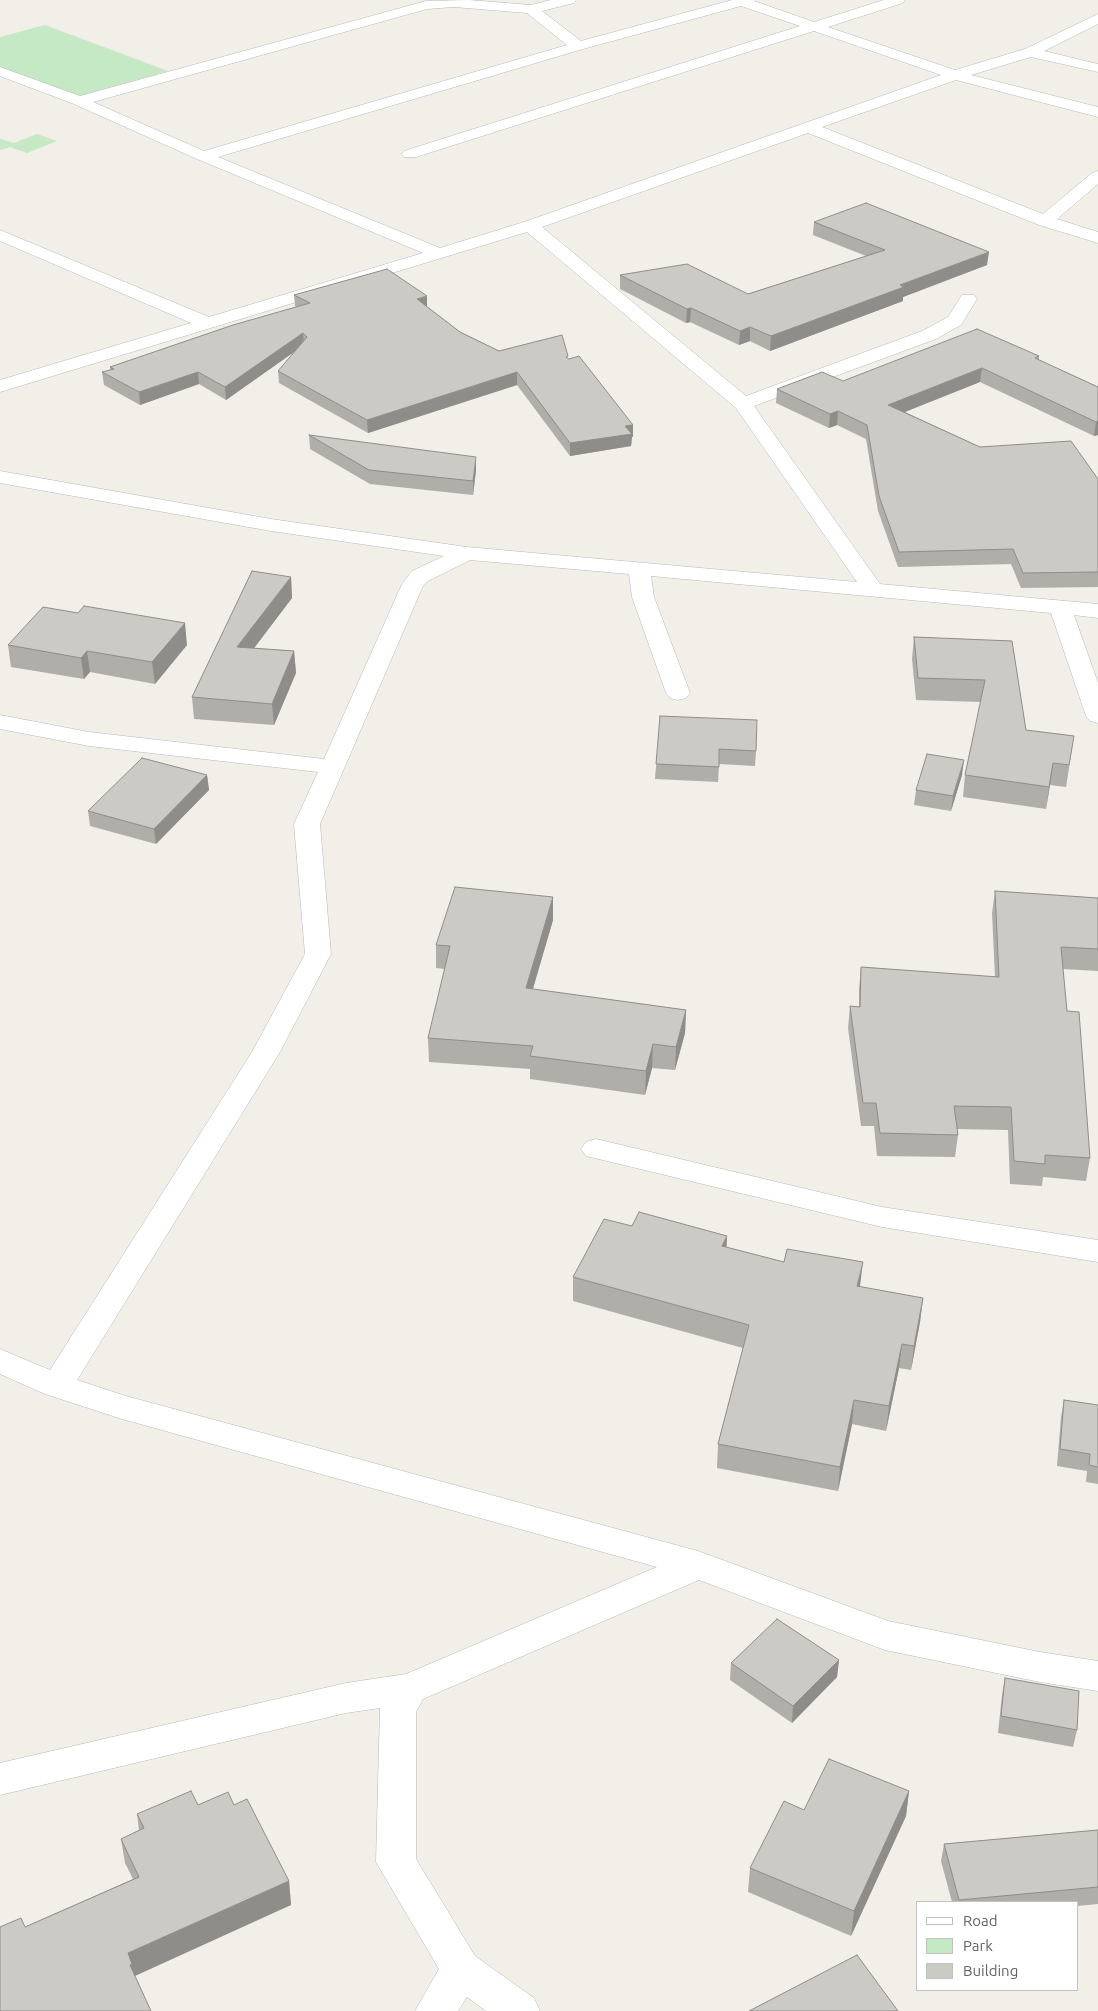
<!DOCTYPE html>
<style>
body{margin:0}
#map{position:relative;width:1098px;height:2011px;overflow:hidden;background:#f1efe8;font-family:Ubuntu,sans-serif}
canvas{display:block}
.legend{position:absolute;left:916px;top:1901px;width:162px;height:90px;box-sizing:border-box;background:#fff;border:1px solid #bfc1c3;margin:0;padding:6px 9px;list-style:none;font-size:15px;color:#5f6368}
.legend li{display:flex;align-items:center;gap:10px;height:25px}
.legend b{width:25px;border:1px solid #bfc1c3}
</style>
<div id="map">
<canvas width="1098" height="2011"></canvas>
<ul class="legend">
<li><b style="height:6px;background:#fff"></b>Road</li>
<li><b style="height:14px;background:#c5e8c5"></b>Park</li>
<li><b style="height:14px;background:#cccac5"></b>Building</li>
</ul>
</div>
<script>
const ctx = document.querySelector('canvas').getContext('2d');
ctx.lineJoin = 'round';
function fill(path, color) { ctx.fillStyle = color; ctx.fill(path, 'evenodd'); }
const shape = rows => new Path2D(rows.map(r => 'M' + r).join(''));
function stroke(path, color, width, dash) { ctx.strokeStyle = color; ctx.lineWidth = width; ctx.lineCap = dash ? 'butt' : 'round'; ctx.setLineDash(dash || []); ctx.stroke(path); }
fill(shape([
 [45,25,168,71,76,97,0,69,0,37],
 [37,134,57,141,27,153,10,147,0,150,0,139,14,143]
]), '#c5e8c5');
const minor = shape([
 [469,0,531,5,551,0,576,0,574,3,542,11,581,41,732,0,755,0,754,1,814,22,884,0,905,0,903,3,828,27,955,70,1025,49,1098,14,1098,24,1044,51,1098,64,1098,72,1031,57,971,75,1098,107,1098,117,956,80,822,127,1043,214,1092,173,1098,171,1098,184,1057,219,1098,232,1098,243,1039,225,808,133,542,227,746,396,922,331,948,317,962,295,974,295,977,299,961,325,936,339,754,406,880,584,1098,604,1098,618,1074,615,1098,683,1098,723,1090,721,1086,716,1051,613,651,576,654,597,690,693,686,698,678,700,670,698,666,693,632,597,629,574,470,560,428,581,423,586,320,824,331,954,280,1052,77,1380,126,1396,698,1551,888,1621,1040,1652,1098,1661,1098,1691,1040,1682,885,1650,699,1580,423,1699,416,1712,416,1859,475,1956,534,1998,540,2011,486,2011,467,1997,458,2011,415,2011,439,1969,376,1862,380,1708,346,1713,0,1795,0,1763,346,1683,406,1674,657,1567,122,1419,45,1394,0,1374,0,1349,50,1370,252,1052,305,954,294,824,318,772,89,746,0,729,0,715,89,732,324,759,402,584,412,571,444,556,271,531,0,483,0,471,271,519,467,547,857,582,736,408,527,232,0,392,0,380,191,323,0,241,0,230,209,317,423,253,197,159,74,104,0,76,0,67,80,96,426,1,469,0],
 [741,6,800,26,404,151,402,154,404,157,416,157,814,31,941,75,524,222,440,248,218,157,583,49,741,6],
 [454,7,527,13,567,45,204,151,93,102,427,9,454,7],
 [596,1139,882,1207,1098,1240,1098,1262,882,1227,586,1156,581,1149,586,1142,596,1139]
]);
stroke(minor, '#b5b8bc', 1);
fill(minor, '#fff');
fill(shape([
 [814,222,987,265,903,297,903,301,770,351,750,341,739,345,690,322,686,323,620,289,620,275,748,294,866,256,813,235],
 [294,295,427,307,460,332,499,351,568,358,633,425,633,437,632,437,631,446,570,456,517,385,368,433,279,383,278,371,294,352,226,400,199,384,140,405,104,385,102,372,110,370,110,367,297,307,295,306],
 [1039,356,1039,360,1098,387,1098,435,1094,436,980,382,905,412,980,447,1098,479,1098,587,1021,588,1011,564,898,567,878,511,866,439,837,425,829,428,776,403,777,389,843,381],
 [309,435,476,470,473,495,370,484,310,449],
 [291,577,292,598,254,648,294,651,296,673,274,725,194,719,192,697],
 [914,637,1012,641,1026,730,1074,736,1066,787,1050,785,1046,809,963,797,965,775,981,702,916,700,912,659],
 [8,645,187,645,155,684,90,672,84,679,11,667],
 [660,716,756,751,755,766,719,764,718,782,655,779],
 [207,775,209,790,156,844,90,826,88,811],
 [962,775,951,811,914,805,916,790],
 [995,891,1098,898,1098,971,1063,969,1067,1011,1090,1158,1086,1181,1043,1177,1042,1186,1010,1184,1008,1130,957,1129,958,1135,955,1157,877,1156,874,1126,861,1126,848,1028,850,1006,859,1007,859,989,861,967,995,977,992,913],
 [553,897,553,920,533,989,686,1010,685,1033,675,1070,652,1068,645,1095,530,1079,530,1069,429,1062,428,1038,445,969,436,968,436,945],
 [632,1226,727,1236,726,1247,860,1287,923,1298,920,1322,911,1370,899,1368,886,1431,852,1424,838,1491,717,1468,718,1444,743,1348,573,1301,573,1277],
 [1064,1400,1098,1405,1098,1484,1086,1482,1087,1471,1057,1466,1061,1417],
 [839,1660,837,1677,792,1723,730,1680,731,1663],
 [1005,1678,1077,1730,1073,1747,998,1733,1002,1695],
 [909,1791,906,1816,851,1936,748,1892,750,1868,804,1810],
 [198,1805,234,1805,289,1881,291,1905,0,2011,25,1927,133,1879,125,1863,121,1839,139,1830,137,1814],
 [1098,1830,1098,1904,1077,1906,1077,1902,952,1902,941,1861,944,1844]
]), '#afaea9');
fill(shape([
 [989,252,987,265,903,297,903,301,770,351,771,336,900,285],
 [427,296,427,307,417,299],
 [691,308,690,322,686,323,687,309],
 [750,327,750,341,739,345,740,331],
 [303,333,304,345,226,400,225,387],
 [982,368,980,382,887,419,888,405],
 [198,372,199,384,140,405,139,392],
 [517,372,517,385,368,433,367,420],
 [838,411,837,425,829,428,830,414],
 [1098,421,1098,435,1094,436,1096,422],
 [633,425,633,437,632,437,631,446,570,456,570,443,625,426],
 [476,457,476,470,473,495,473,481],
 [291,577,292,598,239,668,237,647],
 [185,623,187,645,155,684,152,662],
 [87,651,90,672,84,679,81,658],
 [294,651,296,673,274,725,272,704],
 [964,760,962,775,951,811,953,796],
 [1053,763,1050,785,1046,809,1049,787],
 [207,775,209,790,156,844,154,829],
 [553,897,553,920,526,1012,526,988],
 [686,1010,685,1033,675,1070,676,1047],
 [653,1044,652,1068,645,1095,646,1071],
 [727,1236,726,1260,722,1246],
 [863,1262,860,1286,855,1311,857,1286],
 [923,1298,920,1322,911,1370,914,1346],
 [902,1344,899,1368,886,1431,889,1406],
 [854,1400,852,1424,838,1491,840,1467],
 [839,1660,837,1677,792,1723,793,1706],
 [909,1791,906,1816,851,1936,854,1911],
 [289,1881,291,1905,135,1976,134,1989,128,1953]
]), '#8f8d8a');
const building = shape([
 [866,203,989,252,900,285,904,287,771,336,750,327,740,331,691,308,687,309,620,275,687,264,748,294,885,250,814,222,866,203],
 [387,269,427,296,417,299,460,332,499,351,562,335,568,356,566,357,569,359,579,356,633,425,625,426,632,434,570,443,517,372,367,420,278,371,307,337,303,333,225,387,198,372,139,392,102,372,114,369,110,367,233,325,310,303,294,295,387,269],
 [977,329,1039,356,1035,358,1098,387,1098,421,1096,422,982,368,888,405,980,447,1071,441,1098,479,1098,572,1023,573,1013,549,899,552,879,496,867,425,838,411,830,414,777,389,822,372,843,381,977,329],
 [309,435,476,457,473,481,369,470,309,435],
 [252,571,291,577,237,647,294,651,272,704,192,697,252,571],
 [84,606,185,623,152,662,87,651,81,658,8,645,43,607,78,613,84,606],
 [914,637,1012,641,1026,730,1074,736,1069,765,1053,763,1049,787,965,775,985,680,918,678,914,637],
 [660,716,757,720,756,751,719,749,719,767,656,764,660,716],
 [927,754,964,760,953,796,916,790,927,754],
 [142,758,207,775,154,829,88,811,142,758],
 [455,887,553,897,526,988,686,1010,676,1047,653,1044,646,1071,530,1056,533,1046,428,1038,450,946,436,945,455,887],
 [995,891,1098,898,1098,949,1061,947,1067,1011,1079,1012,1090,1158,1045,1155,1045,1164,1014,1161,1011,1107,954,1106,958,1135,880,1133,876,1103,863,1103,850,1006,860,1007,861,967,999,977,995,891],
 [639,1212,727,1236,722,1246,784,1262,787,1249,863,1262,857,1286,923,1298,914,1346,902,1344,889,1406,854,1400,840,1467,718,1444,749,1325,573,1277,604,1219,632,1226,639,1212],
 [1064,1400,1098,1405,1098,1467,1089,1465,1090,1454,1060,1449,1064,1400],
 [777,1619,839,1660,793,1706,731,1663,777,1619],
 [1005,1678,1079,1691,1077,1730,1001,1716,1005,1678],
 [829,1759,909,1791,854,1911,750,1868,784,1801,804,1810,829,1759],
 [191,1791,198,1805,228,1792,234,1805,247,1799,289,1881,128,1953,132,1964,130,1965,151,2011,0,2011,0,1927,21,1918,25,1927,139,1877,121,1839,144,1828,137,1814,191,1791],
 [1098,1830,1098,1887,959,1900,944,1844,1098,1830],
 [857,1955,898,2011,749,2011,857,1955]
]);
fill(building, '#cccac5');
stroke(building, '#8f8d8a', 1);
</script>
